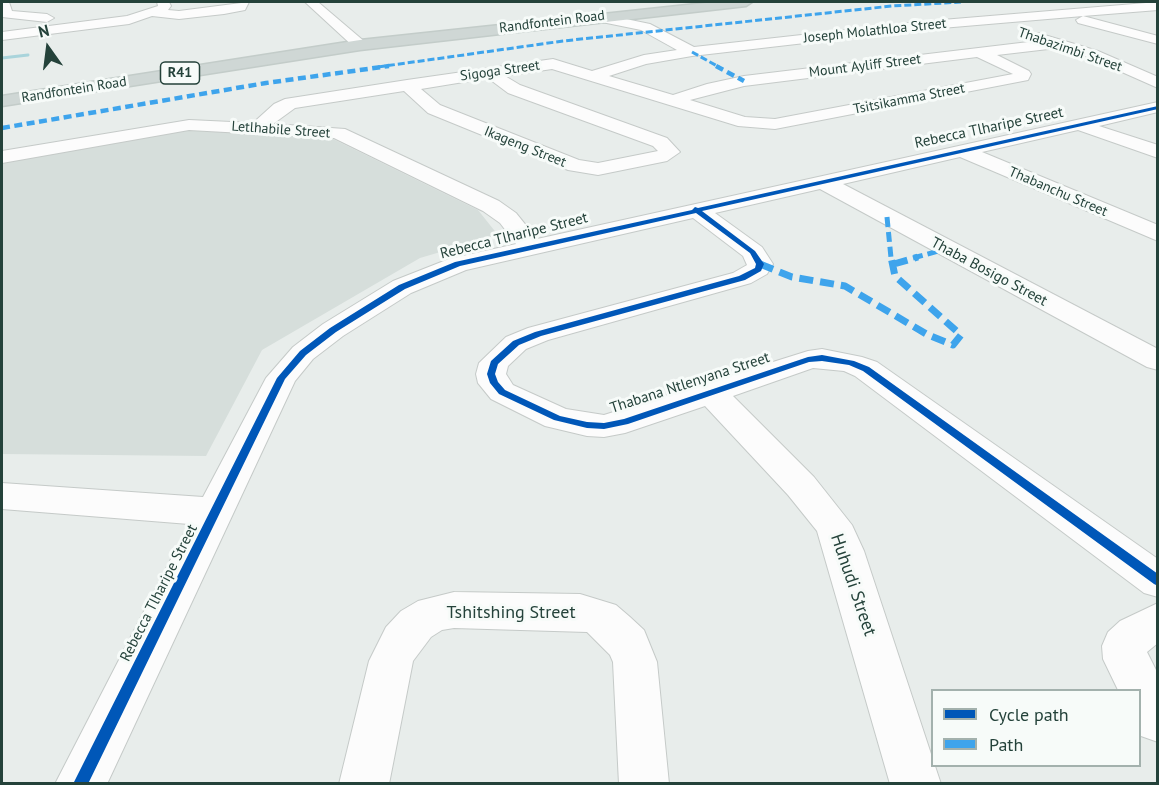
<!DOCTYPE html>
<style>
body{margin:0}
#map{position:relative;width:1159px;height:785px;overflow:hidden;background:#e8edeb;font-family:"PT Sans",sans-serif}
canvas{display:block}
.frame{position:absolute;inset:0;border:3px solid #24423a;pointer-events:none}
.legend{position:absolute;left:931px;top:689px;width:210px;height:78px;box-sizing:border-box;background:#f7fbf9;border:2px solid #a3b1ad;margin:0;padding:8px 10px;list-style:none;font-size:18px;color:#24423a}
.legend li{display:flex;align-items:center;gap:12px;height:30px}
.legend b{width:30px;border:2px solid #a3b1ad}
.north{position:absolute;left:18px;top:18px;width:60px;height:60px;-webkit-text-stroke:4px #f7fbf9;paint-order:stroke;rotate:346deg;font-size:16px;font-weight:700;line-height:24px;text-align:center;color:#24423a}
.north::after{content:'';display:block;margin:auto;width:21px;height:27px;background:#24423a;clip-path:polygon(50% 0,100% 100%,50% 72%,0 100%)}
</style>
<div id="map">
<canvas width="1159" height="785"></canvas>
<div class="frame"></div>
<ul class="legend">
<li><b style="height:8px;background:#0057b8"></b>Cycle path</li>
<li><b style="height:8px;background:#3ea4ec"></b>Path</li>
</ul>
<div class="north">N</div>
</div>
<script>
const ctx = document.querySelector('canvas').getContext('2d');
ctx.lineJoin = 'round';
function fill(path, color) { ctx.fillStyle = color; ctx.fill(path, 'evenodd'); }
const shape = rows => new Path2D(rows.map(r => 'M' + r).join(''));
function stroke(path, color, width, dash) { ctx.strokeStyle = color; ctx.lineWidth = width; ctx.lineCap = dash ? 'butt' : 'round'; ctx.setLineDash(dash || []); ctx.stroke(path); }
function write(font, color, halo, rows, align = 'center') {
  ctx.font = font + ' "PT Sans",sans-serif'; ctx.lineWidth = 6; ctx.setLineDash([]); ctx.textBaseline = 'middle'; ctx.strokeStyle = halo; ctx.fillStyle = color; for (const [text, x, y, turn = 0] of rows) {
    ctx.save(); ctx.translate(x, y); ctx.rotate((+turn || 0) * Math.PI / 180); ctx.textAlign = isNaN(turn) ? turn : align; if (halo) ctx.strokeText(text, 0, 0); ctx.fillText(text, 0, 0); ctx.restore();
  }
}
fill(shape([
 [173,130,327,136,478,210,498,235,420,258,262,350,206,456,2,454,2,162]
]), '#d6dedb');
stroke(shape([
 [2,58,28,55]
]), '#a9d4db', 3);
const minor = shape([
 [2,2,9,2,12,11,47,14,54,18,47,22,2,17,2,2],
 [157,2,169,2,171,6,168,10,179,11,249,2,245,10,224,14,179,19,152,16,129,24,2,40,2,32,127,16,158,6,157,2],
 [305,2,318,2,365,42,367,45,365,48,355,48,305,2],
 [1158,2,1158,10,1083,16,1158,36,1158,44,1078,23,1076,20,1083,16,918,30,692,56,646,64,609,76,673,95,707,84,744,76,1037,41,1031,37,1038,33,1098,51,1158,77,1158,88,1088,57,1057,48,997,55,1029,71,1031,74,1028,80,775,129,738,126,552,69,505,76,520,85,667,138,680,152,667,161,598,175,568,170,428,113,404,91,295,108,273,124,345,129,499,201,516,213,537,239,1158,102,1158,112,1099,126,1158,145,1158,158,1078,130,982,152,1158,225,1158,241,960,157,843,184,1158,349,1158,370,1147,367,820,189,715,213,762,247,773,264,767,274,751,283,548,340,526,349,508,366,506,374,513,385,566,409,604,415,808,351,822,349,862,357,877,362,1158,559,1158,597,1144,593,855,376,844,371,813,368,733,396,814,477,852,525,864,551,932,757,932,766,935,766,941,784,890,784,817,531,788,495,705,406,625,433,604,437,587,436,545,426,491,399,478,383,476,374,479,363,506,337,528,328,733,273,747,265,743,256,693,218,466,270,411,293,343,336,313,359,295,381,107,784,55,784,189,524,2,509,2,483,203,497,266,378,293,347,323,324,393,281,449,259,516,244,500,223,483,211,334,138,189,130,2,163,2,151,189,120,253,123,274,104,285,99,407,80,553,59,592,71,644,55,677,50,641,30,592,20,591,17,597,13,650,24,694,47,918,22,1158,2],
 [977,57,1013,74,775,119,745,117,690,100,744,86,977,57],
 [488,78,508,93,653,146,658,151,598,163,579,160,440,105,421,89,488,78],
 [454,592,580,594,616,605,630,617,644,630,657,662,669,784,619,784,613,662,610,655,587,632,454,628,442,630,431,637,413,661,389,784,339,784,369,661,386,627,401,611,418,601,454,592],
 [1158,603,1158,643,1147,652,1158,674,1158,742,1141,736,1140,690,1118,690,1103,659,1102,646,1108,632,1120,621,1158,603]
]);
const major = shape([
 [715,2,752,2,746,6,360,50,2,106,2,96,360,40,715,2]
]);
stroke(minor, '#c5cac8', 2);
stroke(major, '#c3ccc9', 3);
fill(minor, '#fcfcfc');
fill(major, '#cfd7d5');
stroke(shape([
 [692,52,719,67],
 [378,67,563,41,892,6,961,2]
]), '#3ea4ec', 3, [7, 3]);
stroke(shape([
 [716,66,744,81],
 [2,128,266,83,389,66]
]), '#3ea4ec', 4.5, [8, 4.5]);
stroke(shape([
 [887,217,891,258],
 [913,258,946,249]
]), '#3ea4ec', 5, [10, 5]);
stroke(shape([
 [760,264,792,277,845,286,928,335,953,345,961,335,895,276,891,257],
 [894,264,918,257]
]), '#3ea4ec', 7, [14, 7]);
fill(shape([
 [1158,106,1158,109,702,211,755,251,764,264,761,271,745,280,541,336,519,345,498,364,495,374,498,382,505,390,560,416,587,422,604,423,624,419,808,357,822,355,854,361,869,367,1158,574,1158,586,1154,584,863,371,849,365,822,361,809,362,628,424,604,429,587,428,554,420,499,394,490,383,487,374,491,361,513,341,535,332,739,276,755,268,756,264,750,253,696,213,460,266,405,289,336,332,306,355,285,379,88,784,73,784,277,378,300,351,330,328,399,285,455,262,692,210,695,207,698,208,1158,106]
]), '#0057b8');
write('14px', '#24423a', '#f7fbf9', [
 ["Randfontein Road",552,22,-7],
 ["Joseph Molathloa Street",875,31,-6],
 ["Thabazimbi Street",1070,50,19],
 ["Mount Ayliff Street",865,66,-7],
 ["Sigoga Street",500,71,-8],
 ["Randfontein Road",74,90,-9],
 ["Tsitsikamma Street",909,99,-11],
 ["Letlhabile Street",281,130,4],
 ["Ikageng Street",525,147,22],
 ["Thabanchu Street",1058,192,23]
]);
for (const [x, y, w] of [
 [180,73,39]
]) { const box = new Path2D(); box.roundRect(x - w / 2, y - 11, w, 22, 4.5); ctx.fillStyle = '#f7fbf9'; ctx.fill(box); stroke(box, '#24423a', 1.5); }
write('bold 14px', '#24423a', null, [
 ["R41",180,73]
]);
write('15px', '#24423a', '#f7fbf9', [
 ["Rebecca Tlharipe Street",989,128,-12],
 ["Rebecca Tlharipe Street",514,236,-14],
 ["Thaba Bosigo Street",989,272,28],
 ["Thabana Ntlenyana Street",690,383,-18],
 ["Rebecca Tlharipe Street",159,593,-63]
]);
write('18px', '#24423a', '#f7fbf9', [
 ["Huhudi Street",853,585,71],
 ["Tshitshing Street",511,613]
]);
</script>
